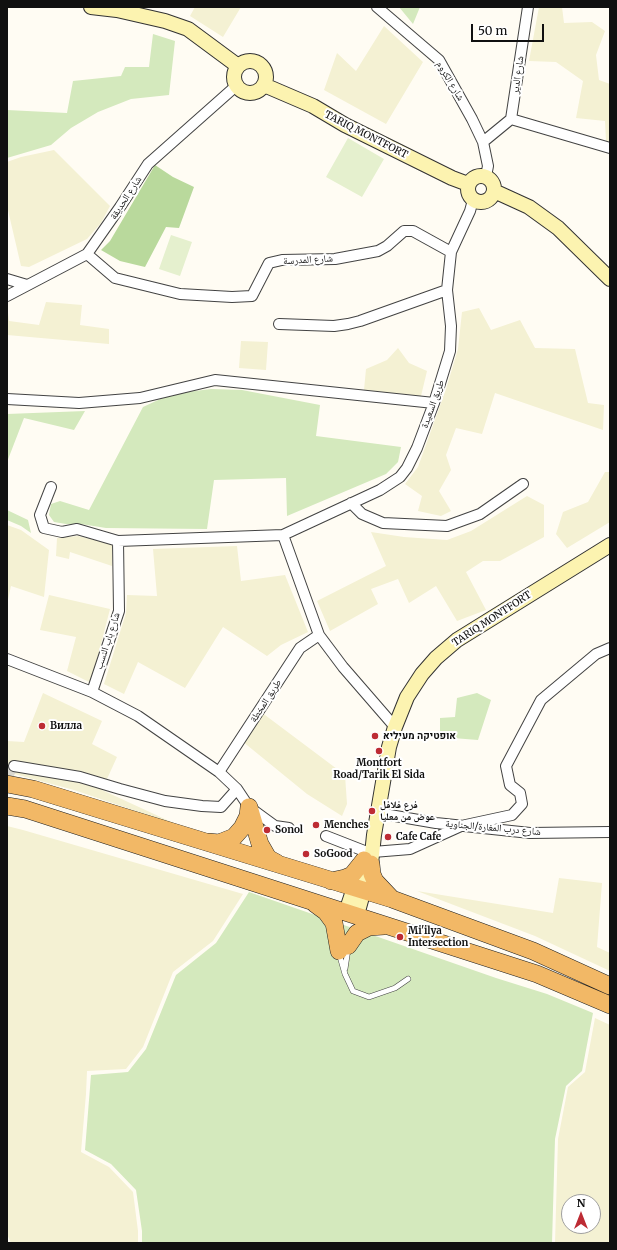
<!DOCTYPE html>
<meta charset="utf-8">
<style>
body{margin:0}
#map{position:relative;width:617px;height:1250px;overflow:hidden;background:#fffcf3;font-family:Merriweather,serif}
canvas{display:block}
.frame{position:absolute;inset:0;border:8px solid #101010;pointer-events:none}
.north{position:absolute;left:561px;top:1194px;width:40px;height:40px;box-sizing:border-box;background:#fff;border:1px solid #9f9f9f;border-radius:50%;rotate:0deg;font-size:11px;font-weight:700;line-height:16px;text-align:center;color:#101010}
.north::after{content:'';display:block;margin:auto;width:14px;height:18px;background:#bd2b34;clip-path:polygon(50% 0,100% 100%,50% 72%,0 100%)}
.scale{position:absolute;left:471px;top:24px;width:73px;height:18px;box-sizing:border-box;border:2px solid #101010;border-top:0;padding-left:5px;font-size:12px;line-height:14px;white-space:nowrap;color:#101010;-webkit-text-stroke:3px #fff;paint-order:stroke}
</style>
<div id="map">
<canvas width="617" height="1250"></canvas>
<div class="frame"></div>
<div class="north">N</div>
<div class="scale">50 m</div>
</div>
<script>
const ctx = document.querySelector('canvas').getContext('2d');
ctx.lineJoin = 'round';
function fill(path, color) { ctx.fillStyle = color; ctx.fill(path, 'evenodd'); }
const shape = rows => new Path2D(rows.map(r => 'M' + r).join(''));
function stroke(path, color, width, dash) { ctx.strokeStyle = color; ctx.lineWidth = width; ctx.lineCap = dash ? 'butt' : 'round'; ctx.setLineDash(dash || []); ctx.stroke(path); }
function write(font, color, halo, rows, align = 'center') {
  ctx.font = font + ' Merriweather,"Noto Naskh Arabic",Heebo,serif'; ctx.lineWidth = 4; ctx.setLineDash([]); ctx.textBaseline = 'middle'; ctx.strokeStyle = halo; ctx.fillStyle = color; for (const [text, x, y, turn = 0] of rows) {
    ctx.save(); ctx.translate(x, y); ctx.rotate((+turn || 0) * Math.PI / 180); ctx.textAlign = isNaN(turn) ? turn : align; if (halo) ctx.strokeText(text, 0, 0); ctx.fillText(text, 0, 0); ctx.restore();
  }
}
fill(shape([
 [195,7,241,7,223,37,190,16],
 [539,7,562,7,564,23,592,22,605,31,596,55,599,80,610,84,610,142,606,141,605,121,576,118,583,81,556,62,529,61],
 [384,26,423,62,386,124,324,90,337,53,356,71],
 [54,150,110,206,101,223,87,239,29,267,21,266,7,206,7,162,21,157],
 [46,302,82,305,80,325,109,329,109,344,7,335,7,304,9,321,39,325],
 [479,308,491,330,520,320,535,348,575,349,588,403,604,405,603,430,495,393,482,434,456,428,446,455,451,470,439,491,451,511,441,516,418,511,422,496,405,484,418,467,446,389,458,349,462,312],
 [241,341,268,342,266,370,239,368],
 [398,348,409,363,427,371,421,396,364,390,366,369,387,360],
 [605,472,610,472,610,522,567,548,556,534,563,512,588,502],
 [527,496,544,505,544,537,500,561,483,561,466,572,486,610,457,621,436,586,409,603,398,579,371,589,378,604,330,631,317,601,386,566,371,532,404,537,447,540,471,531],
 [7,525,21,530,49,550,44,597,11,586,7,604],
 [78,536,112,544,112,566,70,552,69,559,56,556,57,538],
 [237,546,241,581,285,575,308,632,281,645,267,656,223,627,185,688,138,662,124,694,104,684,126,613,127,595,157,596,153,549],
 [49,595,110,609,91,683,67,671,76,637,40,630],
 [43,693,102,721,92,744,117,757,102,790,180,826,74,790,7,772,7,741,24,742],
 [261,712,345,775,347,804,342,816,307,794,242,741],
 [7,826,23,830,243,894,213,941,173,972,143,1047,126,1069,87,1071,86,1094,81,1152,109,1167,133,1192,138,1231,138,1243,11,1243,7,1234],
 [559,878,602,883,597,947,610,953,610,971,535,936,417,891,553,913],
 [595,1018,610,1025,610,1243,555,1243,558,1139,568,1087,585,1072],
 [569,1202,593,1202,593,1226,569,1226]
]), '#f4f1d3');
fill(shape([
 [399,7,420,7,413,24],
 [153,34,175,41,169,95,131,99,98,112,71,128,51,145,7,158,7,110,67,113,73,81,121,76,125,67,149,67],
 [211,389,242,390,320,405,316,436,401,447,398,462,386,474,287,516,286,478,214,480,207,529,106,528,81,524,66,524,54,522,49,515,51,504,60,501,89,510,143,407,171,394],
 [85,411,74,430,24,418,7,462,7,414],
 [7,510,28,520,31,533,21,526,7,520],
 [477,693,491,700,478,740,440,737,440,718,455,717,457,698],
 [249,892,496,978,547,994,593,1013,582,1071,566,1086,555,1139,552,1243,142,1243,142,1231,136,1190,111,1164,85,1150,91,1075,128,1072,146,1049,176,975,216,943]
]), '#d4e9bd');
fill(shape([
 [155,165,173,177,194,187,179,228,166,227,145,267,120,261,101,250,110,241]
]), '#b9d99c');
fill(shape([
 [348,138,384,159,362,197,326,177],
 [171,235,192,242,180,276,159,269]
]), '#e5f0ce');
stroke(shape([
 [7,777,14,766]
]), '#dbd9d1', 10, [10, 5]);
const service = shape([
 [339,953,345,974,353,991,369,997,395,988,408,979],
 [345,969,348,949]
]);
const minor = shape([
 [377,7,439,60,472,119,483,142,488,166,486,176],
 [511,119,610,148],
 [483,142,511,119,528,7],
 [87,254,115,278,180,294,232,297,252,296,269,263,282,260,335,259,378,251,387,246,404,231,413,231,451,252],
 [7,279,27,285],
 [7,296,87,254,120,207,148,164,236,86],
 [279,324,334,326,348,324,360,321,447,290],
 [7,399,79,403,140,398,215,380,434,403],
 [51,487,40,515,44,528,62,532,77,529,118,541,283,535,380,490,400,477,407,468,417,448,434,403,450,351,451,326,447,290,451,252,470,211,473,200],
 [351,503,362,514,383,523,447,526,480,514,523,484],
 [283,535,319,635,343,667,395,727],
 [7,659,92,692,138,716,219,772,237,789,249,807,275,826,289,828],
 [92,692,119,611,118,541],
 [14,766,80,777,120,789,165,801,202,806,221,807,237,789],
 [219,772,300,648,319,635],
 [378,813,436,823,530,833,610,832],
 [326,836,367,852],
 [373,852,410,849,461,826,512,815,522,804,520,793,510,785,506,766,541,700,596,654,610,648]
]);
const secondary = shape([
 [91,7,117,10,165,21,188,29,238,66],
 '234 77a16 16 0 1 1 32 0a16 16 0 1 1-32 0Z',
 [264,85,313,106,345,125,452,178,468,184],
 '468 189a13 13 0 1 1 26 0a13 13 0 1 1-26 0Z',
 [494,191,529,207,558,228,610,279],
 [346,912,357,879],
 [357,915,371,864,374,835,389,747,395,727,407,697,422,674,436,658,457,640,610,545]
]);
const trunk = shape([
 [7,784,33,789,392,899,533,951,610,986],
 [7,806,25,809,537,974,610,1005],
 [249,807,260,844,268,858,277,863],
 [209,842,219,843,234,837,242,828,248,816,249,807],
 [371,864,372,874,375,881,392,899],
 [331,881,345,878,352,875,364,860],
 [315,904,326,912,334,923,339,951],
 [348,946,357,933,369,927,384,926]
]);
stroke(service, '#434343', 6);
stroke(minor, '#434343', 12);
stroke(secondary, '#323232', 16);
stroke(trunk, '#212121', 18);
stroke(service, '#fff', 5);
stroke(minor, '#fff', 10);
stroke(secondary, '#fcf3b0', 14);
stroke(trunk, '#f2b866', 17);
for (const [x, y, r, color] of [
 [42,726,4,"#bd2b34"],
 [375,736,4,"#bd2b34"],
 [379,751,4,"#bd2b34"],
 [372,811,4,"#bd2b34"],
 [316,825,4,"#bd2b34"],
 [267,830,4,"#bd2b34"],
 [388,837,4,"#bd2b34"],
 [306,854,4,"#bd2b34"],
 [400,937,4,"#bd2b34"]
]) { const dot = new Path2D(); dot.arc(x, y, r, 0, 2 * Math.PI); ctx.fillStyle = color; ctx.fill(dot); stroke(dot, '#fff', 1.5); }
write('10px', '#101010', '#fff', [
 ["شارع الدير",518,75,-82],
 ["شارع الكروم",450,81,59],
 ["TARIQ MONTFORT",366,135,27],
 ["شارع الحديقة",126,198,-57],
 ["شارع المدرسة",308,260,-3],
 ["طريق السعيدة",433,404,-70],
 ["TARIQ MONTFORT",492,619,-33],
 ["شارع باب النسب",108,641,-72],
 ["طريق المخطة",266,701,-57],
 ["شارع درب المغارة/الجناوية",493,828,5]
]);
write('bold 10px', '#101010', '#fff', [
 ["Вилла",50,726],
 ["אופטיקה מעיליא",383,736],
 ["Montfort",379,763,"center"],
 ["Road/Tarik El Sida",379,775,"center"],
 ["فرع فلافل",380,805],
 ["عوض من معليا",380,817],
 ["Menches",324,825],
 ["Sonol",275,830],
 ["Cafe Cafe",396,837],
 ["SoGood",314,854],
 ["Mi'ilya",408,931],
 ["Intersection",408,943]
], 'left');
</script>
